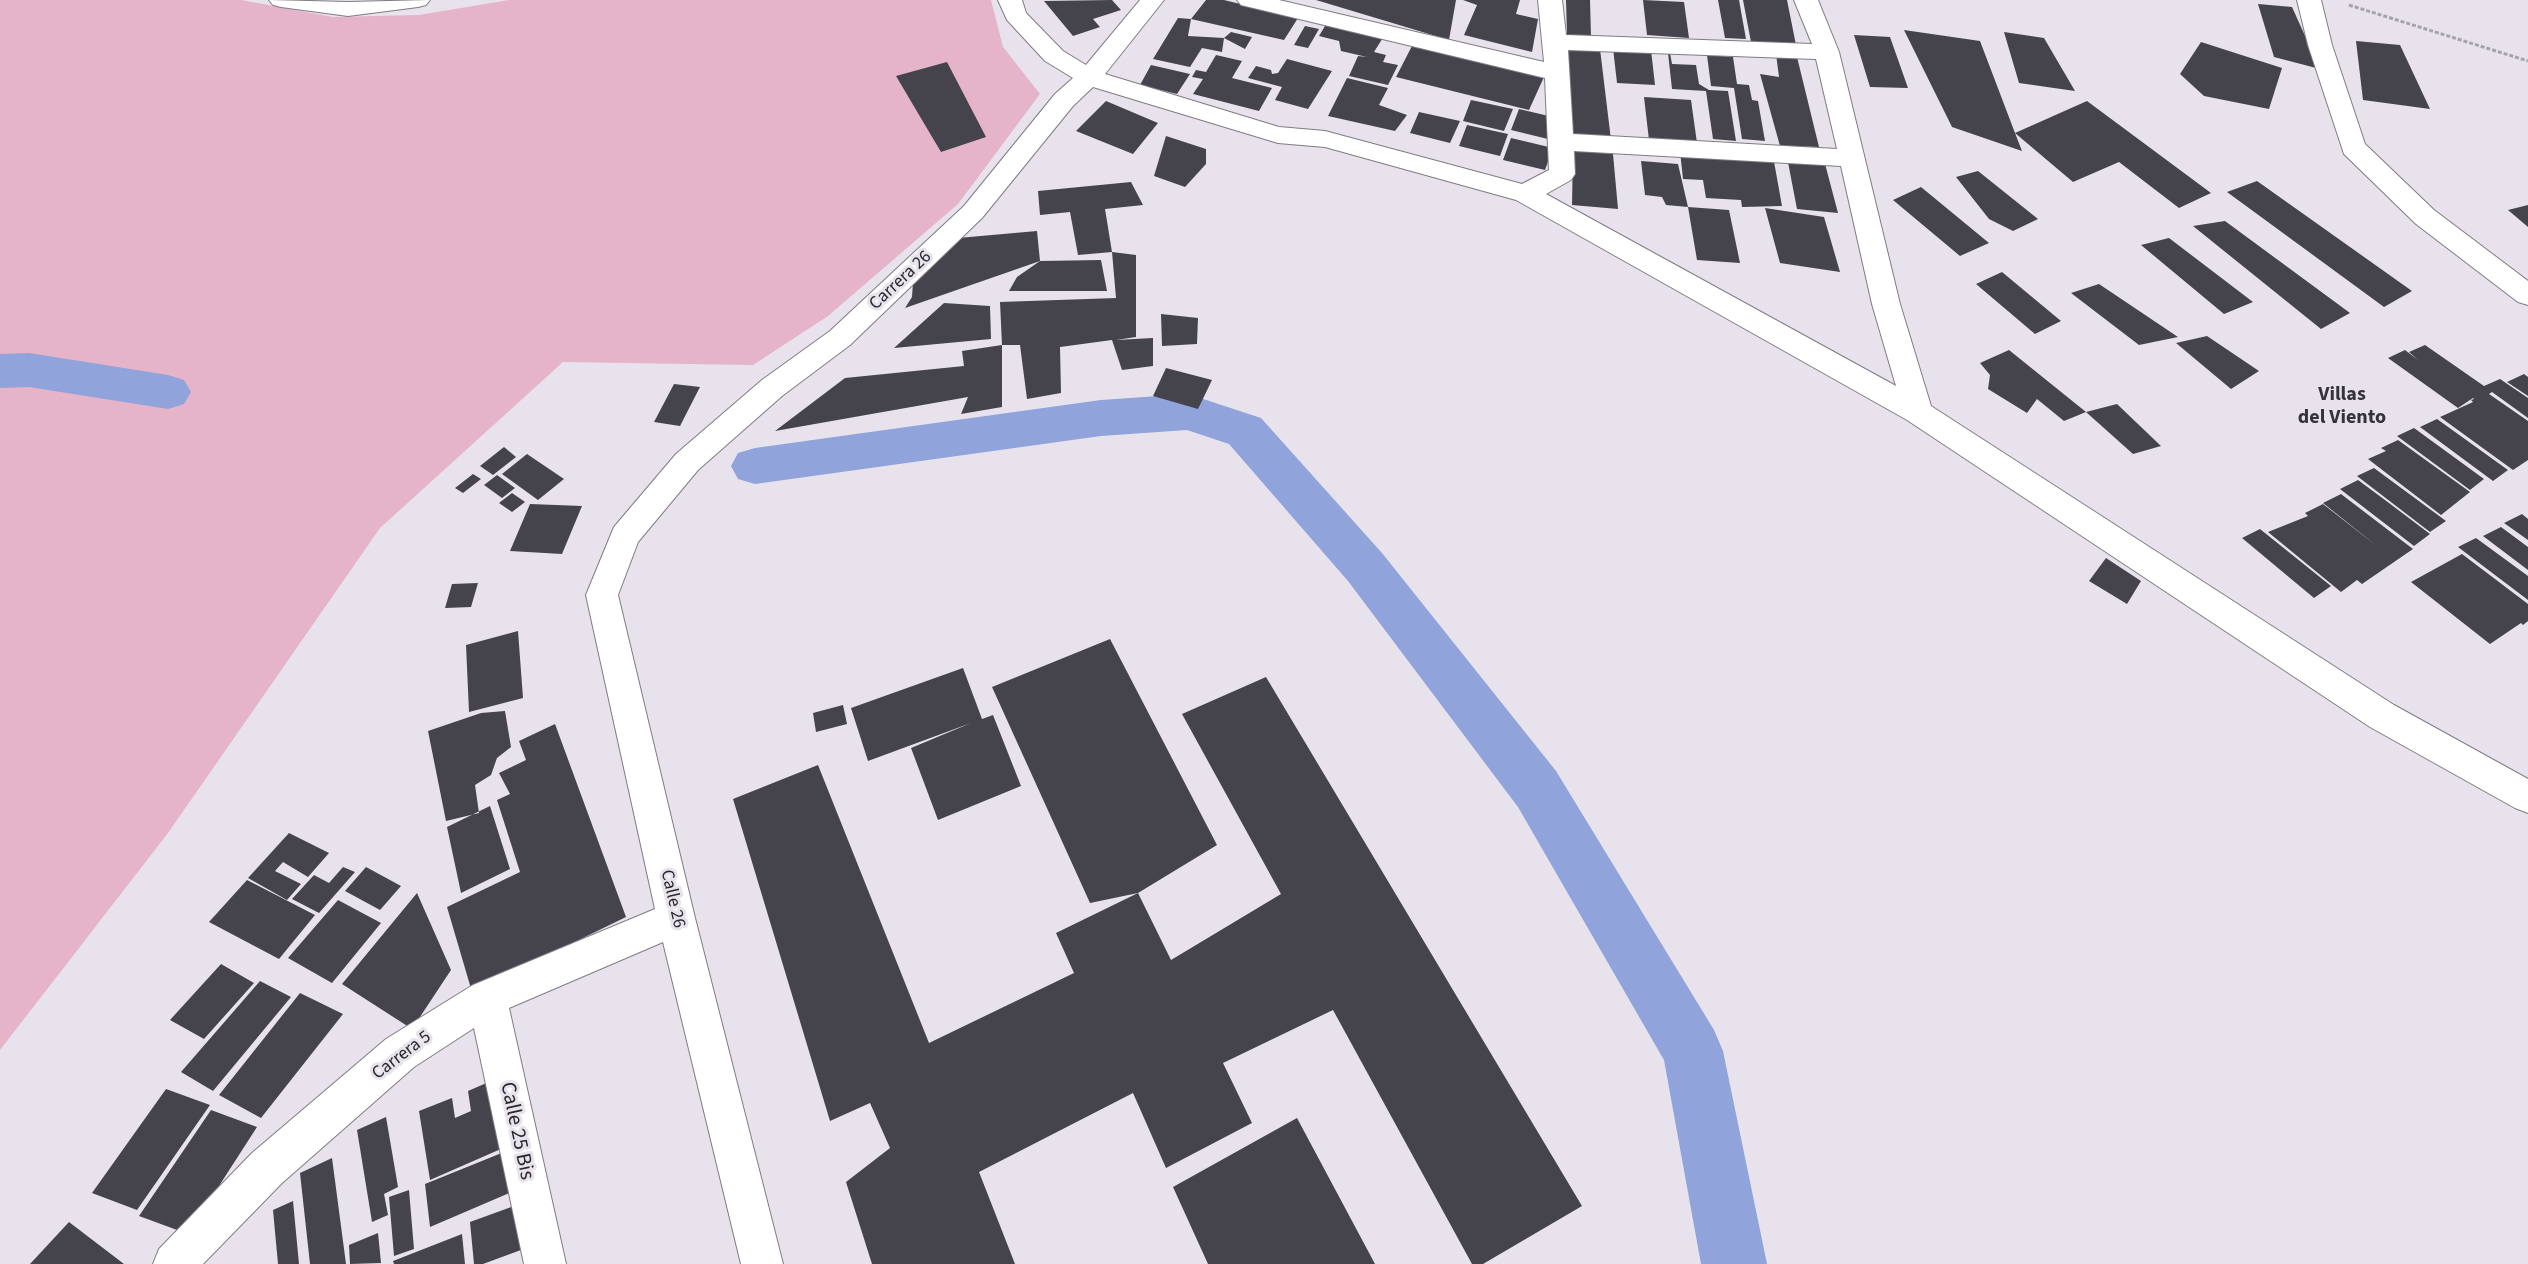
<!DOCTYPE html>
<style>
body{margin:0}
canvas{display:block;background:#e7e2eb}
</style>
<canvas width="2528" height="1264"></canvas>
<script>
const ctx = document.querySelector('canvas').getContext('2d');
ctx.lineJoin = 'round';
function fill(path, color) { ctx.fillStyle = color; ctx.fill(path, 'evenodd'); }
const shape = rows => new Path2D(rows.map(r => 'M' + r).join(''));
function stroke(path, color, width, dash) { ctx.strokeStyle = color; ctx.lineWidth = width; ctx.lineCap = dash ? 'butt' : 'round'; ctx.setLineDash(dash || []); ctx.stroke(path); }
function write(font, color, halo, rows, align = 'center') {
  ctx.font = font + ' "Source Sans 3",sans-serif'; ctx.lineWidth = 6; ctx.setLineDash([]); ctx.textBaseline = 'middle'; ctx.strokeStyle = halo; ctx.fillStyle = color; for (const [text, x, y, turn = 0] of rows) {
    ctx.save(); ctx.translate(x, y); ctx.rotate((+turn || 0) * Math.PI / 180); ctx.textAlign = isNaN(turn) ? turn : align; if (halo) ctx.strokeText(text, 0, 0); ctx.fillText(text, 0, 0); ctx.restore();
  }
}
fill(shape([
 [0,0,241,0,333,17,419,15,509,0,991,0,1003,47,1040,94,958,204,828,316,753,365,563,362,380,528,168,833,0,1050]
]), '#e5b4c8');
fill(shape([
 [29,353,168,375,184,380,191,392,184,404,168,409,29,387,0,388,0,354,29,353],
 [1188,394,1261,418,1382,553,1556,771,1714,1030,1723,1051,1767,1264,1701,1264,1664,1060,1518,807,1348,581,1229,444,1187,430,1101,436,755,484,738,479,731,466,738,453,755,448,1101,400,1188,394]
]), '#90a3db');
fill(shape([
 [1112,0,1121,10,1093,19,1100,27,1073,36,1044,1],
 [1206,0,1224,0,1298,18,1284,40,1191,19,1188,36,1224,38,1231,32,1252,37,1245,49,1224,38,1222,52,1202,48,1190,67,1153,59,1178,18,1191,19],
 [1316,0,1456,0,1449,40],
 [1463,0,1520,0,1516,14,1538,19,1532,52,1464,35,1477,5],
 [1566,0,1590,0,1591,37,1567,35],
 [1643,0,1684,2,1689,38,1647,35],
 [1718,0,1739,0,1746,39,1725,38],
 [1743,0,1787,0,1796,45,1751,42],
 [2258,4,2292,7,2320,69,2274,57],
 [1328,21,1384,36,1374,52,1386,55,1383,62,1398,65,1388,85,1349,76,1358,56,1367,57,1341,51,1339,41,1319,36],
 [1305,26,1319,29,1308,48,1294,45],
 [1904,30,1980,41,2015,133,2087,101,2211,193,2179,208,2119,162,2073,182,2015,133,2022,151,1952,127],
 [2004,32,2044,38,2075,91,2019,83],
 [1854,35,1890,37,1908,88,1870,87],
 [2356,41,2400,45,2430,109,2363,100],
 [2201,42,2282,68,2269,109,2204,96,2180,74],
 [1412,46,1544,77,1529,110,1396,77],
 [1564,47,1600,49,1611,140,1572,138],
 [1613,48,1651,50,1655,85,1617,83],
 [1668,53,1670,53,1672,64,1696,65,1699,84,1709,90,1728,91,1736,141,1713,139,1706,91,1672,89],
 [1776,54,1797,57,1819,147,1780,146,1760,74,1779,77],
 [1216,55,1242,61,1232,78,1272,88,1259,111,1193,94,1203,79,1192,77,1196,70,1206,72],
 [1707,55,1733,57,1737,84,1749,85,1752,100,1758,101,1765,141,1742,139,1734,88,1711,86],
 [1287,59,1332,71,1308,109,1275,100,1282,87,1248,78,1256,66,1271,70,1272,74,1278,73],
 [947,62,986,137,941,152,896,76],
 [1151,65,1190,74,1177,94,1140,85],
 [1347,78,1388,88,1379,105,1407,115,1395,131,1328,116],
 [1644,97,1691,100,1697,143,1649,140],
 [1471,100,1513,109,1504,131,1463,121],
 [1106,101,1158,123,1133,154,1076,131],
 [1519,109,1553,117,1552,140,1511,130],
 [1419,112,1460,121,1450,143,1410,133],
 [1467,125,1508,134,1500,156,1459,146],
 [1166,136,1206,149,1206,164,1185,187,1154,176],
 [1511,138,1553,148,1545,170,1503,160],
 [1573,150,1613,154,1618,209,1572,205],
 [1680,151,1773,156,1782,206,1742,207,1741,200,1706,198,1703,180,1683,179],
 [1787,157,1824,160,1838,213,1797,209],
 [1641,161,1678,164,1688,207,1666,205,1662,197,1645,195],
 [1978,171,2038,219,2013,231,1989,219,1956,177],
 [2257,181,2412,291,2384,307,2227,192],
 [1131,182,1143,205,1105,209,1112,252,1136,255,1136,337,1116,340,1153,338,1153,366,1122,370,1112,340,1060,347,1061,393,1027,399,1020,345,1002,345,1002,407,961,414,968,397,775,431,845,378,964,366,962,351,1002,345,1000,302,1116,298,1112,252,1078,255,1070,212,1040,215,1038,191],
 [1921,187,1989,243,1960,256,1893,200],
 [2528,205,2528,227,2508,210],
 [1688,207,1729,210,1740,263,1697,260],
 [1765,208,1824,217,1840,272,1780,263],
 [2225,221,2350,313,2321,329,2193,226],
 [1037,231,1040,261,905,308,912,297,913,282,958,238],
 [2169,238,2253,302,2224,314,2141,245],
 [1101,260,1107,291,1009,291,1017,277,1040,261],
 [2002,272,2061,321,2035,334,1976,284],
 [2099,284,2178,337,2139,345,2071,293],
 [944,303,990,306,991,339,894,348],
 [1161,314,1198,318,1197,344,1162,346],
 [2207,336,2259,371,2231,389,2176,343],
 [2425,345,2484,386,2500,379,2528,398,2528,418,2492,392,2489,394,2528,421,2528,460,2513,470,2440,417,2473,402,2471,400,2474,399,2473,398,2458,408,2388,358,2405,350,2418,360,2409,352],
 [2009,350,2086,412,2117,404,2161,446,2133,454,2086,412,2064,421,2037,399,2027,413,1988,389,1990,375,1980,363],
 [1166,368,1212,380,1198,409,1153,396],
 [2524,374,2528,377,2528,396,2507,382],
 [674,384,700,387,680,426,654,422],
 [2437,419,2508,470,2493,481,2420,427],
 [2414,428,2484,479,2470,490,2397,436],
 [2398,440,2470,492,2441,515,2368,459,2386,451,2381,448],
 [504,447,516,457,493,475,480,466],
 [527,454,564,479,538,500,502,474],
 [2374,468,2446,521,2430,532,2357,476],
 [473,474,481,479,463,493,455,488],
 [497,475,515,488,502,498,484,485],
 [2358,480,2389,503,2430,534,2414,546,2340,489],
 [512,493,525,502,512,512,499,503],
 [2341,494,2413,549,2362,584,2357,580,2341,592,2268,532,2308,516,2305,513,2323,504,2378,547,2323,503],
 [530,504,582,506,562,554,510,551],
 [2522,514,2528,519,2528,540,2504,523],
 [2501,527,2528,547,2528,570,2483,536],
 [2260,529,2331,586,2314,598,2242,538],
 [2476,538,2528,576,2528,600,2458,547],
 [2462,554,2528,604,2528,621,2523,625,2521,623,2490,644,2411,582],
 [2106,558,2141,581,2127,604,2089,581],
 [478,583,471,607,445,608,452,584],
 [518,631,523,698,469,712,466,645],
 [1110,639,1217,845,1138,893,1090,903,992,687],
 [963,668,982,719,993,715,1021,786,938,820,911,748,971,723,868,761,851,708],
 [1266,677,1582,1206,1483,1264,1472,1264,1333,1010,1223,1063,1252,1123,1166,1168,1133,1093,979,1172,1015,1264,872,1264,846,1182,890,1148,870,1103,830,1121,733,799,818,765,929,1043,1074,973,1056,933,1138,893,1171,960,1281,894,1182,714],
 [843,705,847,724,816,732,813,713],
 [505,711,511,747,497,758,491,775,475,785,479,813,446,821,428,731,481,713],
 [555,724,626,917,472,992,447,907,520,872,497,800,510,794,499,773,526,760,519,741],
 [490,806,510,869,461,893,447,827],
 [289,833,329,853,308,877,283,862,275,871,301,884,287,900,248,878],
 [343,867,355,872,319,913,292,899,314,875,329,883],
 [366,867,401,886,380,910,345,891],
 [247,880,315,915,279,959,209,922],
 [417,893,451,970,412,1029,342,984],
 [338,900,381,923,332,983,288,958],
 [221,964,254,983,204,1039,170,1020],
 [260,981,291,997,213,1091,181,1072],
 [300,993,343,1014,261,1118,219,1095],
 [498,1078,510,1145,430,1180,419,1111,452,1098,455,1118,471,1111,468,1091],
 [166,1089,210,1105,137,1210,92,1193],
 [211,1110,257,1127,188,1234,139,1216],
 [386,1117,398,1187,384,1194,388,1215,372,1222,357,1130],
 [1297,1118,1375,1264,1208,1264,1173,1187],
 [509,1150,514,1191,430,1227,425,1184],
 [332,1158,346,1264,310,1264,300,1173],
 [409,1190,414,1249,394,1256,389,1197],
 [293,1201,299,1264,278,1264,273,1210],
 [525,1202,529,1247,483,1264,474,1264,470,1222],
 [69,1222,124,1264,30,1264],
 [378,1233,381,1263,350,1264,349,1245],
 [462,1234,465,1264,394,1264,393,1261]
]), '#45444d');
const street = shape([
 [269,0,348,2,430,0,426,5,418,7,348,16,281,7,273,5,269,0],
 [998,0,1022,0,1026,13,1063,51,1086,65,1140,0,1164,0,1105,74,1279,127,1325,131,1522,184,1549,170,1545,78,1241,5,1237,0,1279,0,1544,62,1538,0,1562,0,1566,35,1812,44,1794,0,1818,0,1839,52,1900,304,1931,406,2394,705,2528,779,2528,813,2515,808,2370,727,1907,420,1516,200,1325,147,1278,143,1093,87,1073,106,982,218,850,345,782,396,698,470,638,542,618,595,695,918,783,1264,741,1264,663,942,509,1008,566,1264,524,1264,474,1028,414,1067,282,1183,203,1264,153,1264,159,1249,252,1153,386,1039,473,985,655,909,586,595,614,527,676,454,762,380,830,331,964,206,1055,94,1073,78,1045,61,1007,20,998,0],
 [1568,50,1816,59,1837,149,1573,134,1568,50],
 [1574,151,1841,166,1872,304,1896,386,1546,194,1571,180,1575,174,1574,151],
 [2297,0,2321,0,2332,45,2365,144,2434,210,2528,281,2528,305,2518,302,2416,224,2344,154,2308,45,2297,0]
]);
stroke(street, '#807b84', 2);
stroke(shape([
 [2349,5,2528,61]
]), '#a7a3aa', 3, [4, 2]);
fill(street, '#fff');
write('18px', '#29272a', '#e7e2eb', [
 ["Carrera 26",901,281,-43],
 ["Calle 26",672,899,77],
 ["Carrera 5",402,1056,-37]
]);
write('bold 20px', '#363239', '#e7e2eb', [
 ["Villas",2342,396],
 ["del Viento",2342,419]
]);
write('21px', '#29272a', '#e7e2eb', [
 ["Calle 25 Bis",516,1131,78]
]);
</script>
